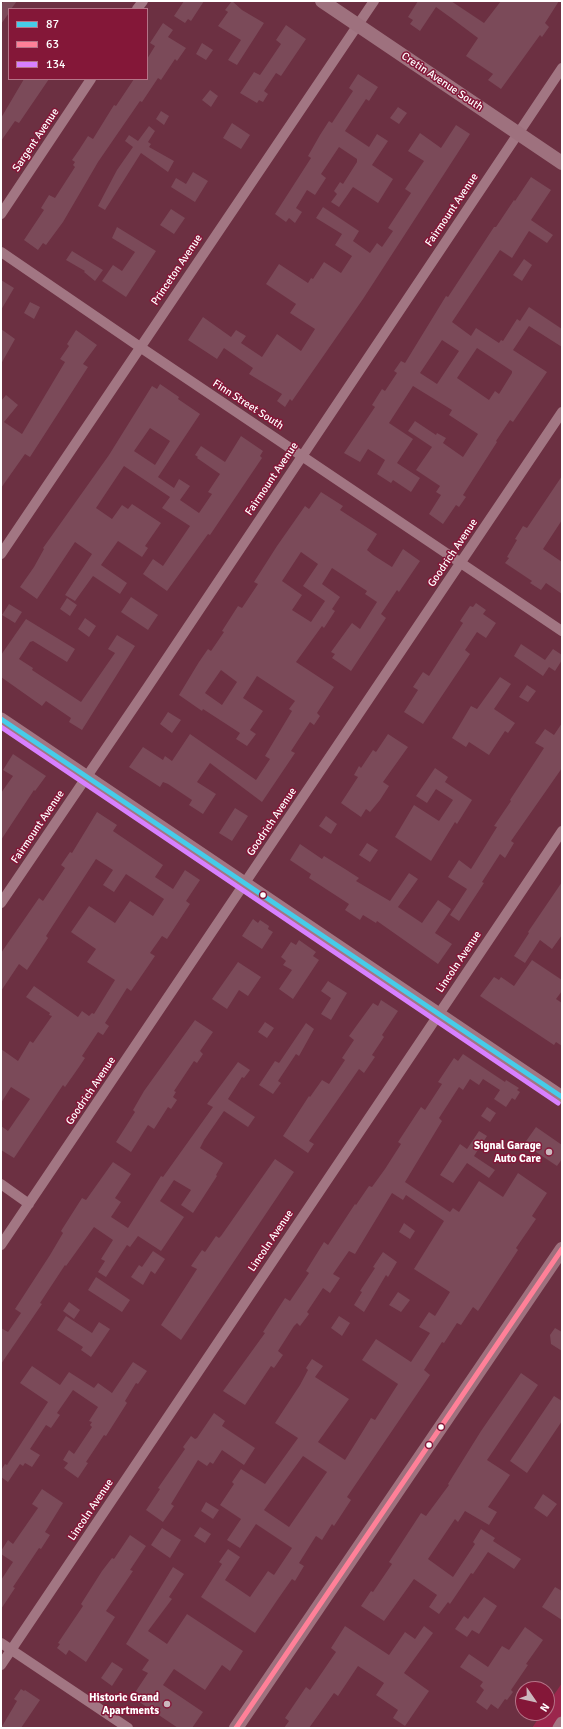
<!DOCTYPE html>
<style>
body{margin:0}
#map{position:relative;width:563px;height:1729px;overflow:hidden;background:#6c3042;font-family:Signika,sans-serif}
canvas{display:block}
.frame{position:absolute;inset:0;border:2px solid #fff;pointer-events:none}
.legend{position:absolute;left:8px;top:8px;width:140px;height:72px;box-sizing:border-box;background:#841738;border:1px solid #b57488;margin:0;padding:5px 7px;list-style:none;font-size:12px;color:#fff}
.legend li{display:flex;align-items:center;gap:8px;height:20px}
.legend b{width:20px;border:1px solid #b57488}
.north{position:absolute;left:515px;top:1681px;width:40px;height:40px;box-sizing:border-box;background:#841738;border:1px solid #b57488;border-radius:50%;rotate:124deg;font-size:11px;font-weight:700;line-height:16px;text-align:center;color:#fff}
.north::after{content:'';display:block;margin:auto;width:14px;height:18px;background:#ccb7bd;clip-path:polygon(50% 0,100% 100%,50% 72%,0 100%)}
</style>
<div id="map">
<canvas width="563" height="1729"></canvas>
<div class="frame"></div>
<ul class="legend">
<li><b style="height:5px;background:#46cce9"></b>87</li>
<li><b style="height:5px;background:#ff8098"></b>63</li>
<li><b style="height:5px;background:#d880ff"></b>134</li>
</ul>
<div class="north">N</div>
</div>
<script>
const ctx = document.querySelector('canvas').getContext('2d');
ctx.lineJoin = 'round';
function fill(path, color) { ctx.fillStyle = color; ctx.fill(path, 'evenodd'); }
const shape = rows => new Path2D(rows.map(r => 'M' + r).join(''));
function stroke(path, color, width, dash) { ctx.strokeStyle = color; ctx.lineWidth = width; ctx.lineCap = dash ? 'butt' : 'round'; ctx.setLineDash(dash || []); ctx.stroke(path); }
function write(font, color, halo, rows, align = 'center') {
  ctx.font = font + ' Signika,sans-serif'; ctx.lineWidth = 3; ctx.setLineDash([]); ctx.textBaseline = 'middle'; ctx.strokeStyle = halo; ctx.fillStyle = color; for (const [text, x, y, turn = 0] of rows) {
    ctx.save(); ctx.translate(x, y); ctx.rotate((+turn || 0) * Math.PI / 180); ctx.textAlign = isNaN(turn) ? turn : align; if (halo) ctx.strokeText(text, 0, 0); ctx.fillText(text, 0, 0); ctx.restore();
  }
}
fill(shape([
 [562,1683,562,1728,532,1728,542,1713,547,1713,547,1705]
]), '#9b264c');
fill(shape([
 [4,1,17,1,11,9,9,9,9,13,1,24,1,5],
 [184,1,204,1,191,21,188,19,185,23,174,16],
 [232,1,242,10,264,23,237,65,228,60,241,40,218,26,228,12,225,10],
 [418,1,451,1,484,23,501,1,559,1,545,23,549,27,542,37,540,35,501,89,488,80,493,74,466,56,478,38,454,20,436,7,420,31,410,24,413,20,408,17],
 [163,23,173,30,168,37,186,48,177,61,175,59,161,80,158,78,142,102,140,101,98,162,63,222,46,245,43,243,38,250,24,240,44,210,41,208,49,195,55,198,75,167,73,165,75,162,72,160,79,150,88,136,93,139,114,105,116,106,134,79,147,79,147,59,155,46,150,43],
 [286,25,306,39,281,76,276,73,264,91,268,94,263,102,259,100,257,103,240,93,254,72,260,75,281,44,276,40],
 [202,43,213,50,206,60,196,54],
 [358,74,378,87,369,101,366,99,345,131,369,147,377,134,388,141,372,165,393,179,378,203,353,187,339,207,331,202,337,194,334,191,340,182,343,184,357,162,357,159,339,147,321,174,326,178,315,195,307,190,296,208,302,212,295,223,289,218,286,222,275,214,311,158,308,156,320,135,329,121,332,123,353,91,349,88],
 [24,79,49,79,19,123,15,121,1,141,1,118],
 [210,90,218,96,211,107,202,100],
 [398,107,407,113,399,124,390,118],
 [161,111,169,116,164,125,156,119],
 [232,123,250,135,241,149,223,138],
 [456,125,470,134,363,299,292,401,290,399,285,407,277,401,282,394,249,374,253,368,224,348,217,359,188,340,203,317,231,337,236,330,246,336,241,343,262,357,277,334,301,351,315,329,290,313,296,304,266,284,279,264,308,283,311,278,313,279,324,262,341,273,352,256,335,245,342,234,316,218,323,207,359,231,353,241,370,253,377,243,382,247,393,231,388,228,411,193,405,189,424,161,408,151,420,133,441,148],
 [149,126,155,131,148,142,151,144,149,147,174,161,168,172,141,153,105,210,98,206,117,170,133,147,125,141,129,135,138,141],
 [193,172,208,181,195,202,171,187,176,178,186,184],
 [531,177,551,190,531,220,553,235,547,243,529,231,512,258,500,250,452,322,471,336,476,328,499,343,501,340,503,341,517,319,520,321,529,307,562,329,562,347,529,326,513,350,547,372,513,422,510,420,496,441,497,442,463,495,466,497,459,507,456,505,443,524,429,514,441,495,436,492,440,486,416,470,432,447,408,431,415,421,436,435,437,433,446,438,443,443,463,457,478,434,449,415,452,410,413,386,389,423,413,439,397,463,420,478,411,492,393,480,391,483,377,474,385,460,368,449,360,462,344,453,375,407,372,405,382,389,385,391,397,373,394,371,401,361,405,363,446,296,448,297,494,227,496,227,514,200,515,201],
 [442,340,459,351,437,384,420,373],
 [477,348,512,371,512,373,499,394,495,391,489,400,457,378],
 [171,209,185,218,174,234,160,225],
 [117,227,156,251,126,297,102,281,113,265,122,271,135,252,112,238],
 [72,251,103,270,95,281,84,272,85,271,66,260],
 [524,259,532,265,522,281,513,275],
 [1,280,14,288,1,310],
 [30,302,40,307,34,319,24,313],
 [1,329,15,339,1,364],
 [76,330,97,345,83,364,88,367,30,457,25,454,1,488,1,401,6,395,18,405,4,422,22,434,65,362,60,359,69,346,67,344],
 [160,384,179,397,178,399,200,414,158,477,174,488,179,479,190,486,180,500,199,513,212,494,208,492,220,474,197,458,198,457,195,455,201,446,225,462,241,436,263,451,260,456,262,458,210,535,208,534,167,591,143,574,153,559,163,566,190,526,162,508,170,497,124,466,96,508,112,519,122,505,128,509,132,504,161,523,145,546,148,548,142,557,118,541,101,565,127,583,120,594,93,576,75,601,65,595,92,554,75,542,37,599,20,587,34,567,44,549,43,548,109,455,152,386,157,389],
 [150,428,170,441,155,465,134,451],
 [562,476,562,520,543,549,562,562,562,594,546,583,541,590,530,583,532,581,505,563,509,558,507,557,517,540,515,539,523,526,527,528],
 [321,492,343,506,340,510,377,534,367,550,373,555,392,567,403,549,420,561,399,592,397,590,381,614,386,618,351,671,332,658,335,654,331,652,352,623,360,629,377,602,365,594,367,591,332,568,322,584,340,597,332,609,335,611,324,628,322,626,296,662,334,687,317,713,320,716,314,725,310,722,291,751,295,753,262,802,210,763,197,782,216,794,203,814,189,805,192,800,168,784,163,782,160,787,129,767,143,747,163,760,165,756,172,761,190,734,256,780,270,759,265,756,292,711,289,709,295,701,257,676,243,698,263,711,250,730,256,734,247,746,236,739,240,733,203,709,202,711,179,695,199,662,208,649,211,651,224,632,222,631,238,606,242,608,258,584,254,582,277,546,305,506,309,509],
 [301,552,318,564,303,586,325,601,311,622,292,610,302,595,282,581],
 [221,670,237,682,222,705,205,693],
 [131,597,158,615,148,630,121,612],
 [67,598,77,605,70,616,60,609],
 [476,603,486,610,483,614,496,623,486,638,477,632,465,650,470,654,423,724,404,712,418,690,413,687,423,672,429,676,463,623,460,621,470,606,473,607],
 [9,604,22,612,15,623,2,615],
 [85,618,96,626,89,637,78,629],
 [26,619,75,649,67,662,33,641,30,642,19,659,33,668,32,670,81,702,115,653,108,649,117,635,135,646,82,730,69,722,71,718,46,701,42,706,1,677,1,655],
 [521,644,545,660,553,649,562,655,562,660,555,671,549,667,543,676,514,656],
 [500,677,511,684,494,709,515,723,508,733,505,731,489,755,469,742,466,747,452,738,471,706,477,709],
 [527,685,536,691,528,702,519,697],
 [168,712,181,720,172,733,160,724],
 [562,723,562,768,511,841,514,843,505,858,500,854,482,882,484,883,459,921,450,915,467,889,448,877,459,860,471,869,497,827,494,826,511,801,510,800,544,748,535,743,545,729,554,735],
 [388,734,408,747,383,782,389,786,380,800,370,812,366,809,361,817,341,803,358,777,354,775,359,766,361,768,373,750,376,752],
 [13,754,46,776,35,791,34,790,1,840,1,793,13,776,3,770],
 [435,768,448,777,445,782,472,800,457,824,455,822,431,861,395,837,414,805,439,821,453,800,436,789,427,803,416,796],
 [235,808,248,816,232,841,219,833],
 [97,812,117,825,113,831,163,865,155,877,173,889,185,870,200,880,186,901,190,904,167,939,162,936,150,953,155,956,131,991,127,988,105,1023,109,1026,103,1035,98,1032,82,1056,85,1058,79,1067,65,1087,63,1085,14,1158,1,1150,1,1126,8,1131,30,1099,11,1087,1,1103,1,1049,18,1061,30,1041,33,1043,52,1016,49,1015,50,1013,26,997,34,986,78,1017,82,1011,89,1016,92,1013,94,1014,115,980,87,962,96,949,71,932,89,906,115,923,130,901,153,916,164,899,126,874,114,892,103,885,113,870,96,859,46,936,48,938,27,970,19,964,1,991,1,953,39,898,43,901,65,868,61,865,70,852,72,853],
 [326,816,337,824,331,834,319,826],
 [367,843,378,850,370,862,359,855],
 [300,844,322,859,324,856,345,869,359,878,356,881,390,901,409,873,418,879,398,907,422,923,438,900,451,909,435,933,452,944,438,964,377,921,376,923,363,915,360,920,345,910,349,904,309,878,311,874,290,860],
 [562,882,562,935,552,949,540,940,525,963,514,956,529,933,528,932],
 [253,919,258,923,260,920,269,926,268,929,273,932,262,949,242,936],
 [299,940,316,952,313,956,319,960,293,999,279,989,292,970,283,965,286,961,281,957,291,942,296,945],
 [532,960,562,980,562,991,556,999,562,1003,562,1046,556,1042,554,1045,480,996,494,977,499,980,501,977,514,986],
 [238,962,261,977,248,996,239,990,227,1009,212,999],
 [328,981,347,993,331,1020,321,1014,331,998,321,991],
 [381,1000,398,1011,382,1035,384,1037,372,1055,375,1057,364,1073,359,1069,309,1141,314,1144,308,1153,283,1136,309,1096,310,1097,322,1080,329,1084,345,1060,342,1058,354,1040,349,1036,373,1003,378,1006],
 [195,1020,213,1032,200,1051,203,1054,197,1063,194,1061,174,1091,176,1092,173,1097,177,1100,171,1109,168,1107,154,1129,148,1125,131,1152,116,1142,135,1112,133,1110,144,1091],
 [265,1022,274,1028,267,1038,258,1032],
 [306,1023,314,1029,299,1056,296,1054,278,1081,281,1083,273,1094,259,1085,275,1061,279,1063],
 [463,1054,505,1082,506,1080,519,1088,517,1090,520,1092,515,1100,512,1098,506,1107,494,1099,500,1090,483,1079,479,1085,470,1079,463,1090,459,1087,439,1118,442,1121,405,1182,450,1212,453,1208,459,1212,479,1181,503,1197,518,1173,547,1193,532,1216,536,1219,516,1248,518,1250,478,1311,473,1307,461,1325,457,1323,444,1343,442,1342,424,1370,430,1375,347,1497,351,1500,334,1526,332,1524,322,1540,316,1536,299,1563,304,1566,295,1581,292,1579,278,1599,255,1633,201,1597,222,1564,219,1562,228,1549,240,1557,225,1580,250,1597,268,1571,274,1575,292,1548,256,1524,240,1548,227,1540,241,1519,220,1505,234,1484,232,1482,241,1469,265,1484,298,1438,275,1423,300,1385,308,1370,306,1368,312,1359,323,1366,315,1377,349,1399,318,1442,345,1460,371,1418,375,1420,398,1384,362,1360,376,1339,411,1362,430,1333,419,1327,429,1312,435,1316,450,1292,414,1269,444,1221,406,1195,403,1200,392,1193,355,1254,349,1251,333,1274,340,1278,330,1293,323,1288,307,1312,309,1314,300,1326,297,1323,294,1326,278,1351,283,1355,274,1368,271,1366,245,1405,223,1391,265,1333,263,1332,285,1298,290,1301,309,1273,306,1271,324,1242,328,1245,355,1204,356,1205,369,1186,372,1187,385,1169,401,1144,398,1142,421,1107,425,1110,442,1084,438,1082,454,1058,458,1061],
 [303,1456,327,1472,289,1527,264,1510],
 [238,1062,250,1070,244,1078,242,1077,228,1099,255,1117,248,1127,224,1111,204,1140,200,1148,223,1163,216,1175,217,1176,193,1213,181,1205,191,1190,174,1180,160,1201,184,1217,161,1251,138,1236,130,1247,127,1245,106,1277,98,1272,105,1261,101,1259,113,1240,94,1227,66,1266,65,1265,40,1303,42,1304,1,1364,1,1328,8,1332,21,1313,15,1309,50,1255,63,1233,61,1231,82,1198,86,1200,113,1162,131,1174,115,1198,121,1202,111,1217,128,1228,161,1176,163,1177,213,1107,207,1104],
 [487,1107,496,1113,490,1122,481,1116],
 [536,1127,562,1145,562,1159,557,1166,524,1144],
 [479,1131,487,1136,474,1156,495,1170,489,1178,467,1163,453,1183,440,1175,460,1144,467,1149],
 [275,1159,294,1172,181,1340,161,1325,197,1269,191,1266,202,1250,205,1252,216,1236,219,1238,221,1236],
 [404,1223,415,1231,410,1239,399,1232],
 [153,1251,165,1259,155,1274,151,1271,143,1285,131,1277,139,1265,142,1267],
 [383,1252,397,1262,388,1277,386,1275,364,1312,354,1305,362,1292,360,1291,375,1268,373,1267],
 [96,1277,130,1300,122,1312,88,1290],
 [398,1292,410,1300,401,1312,389,1305],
 [69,1302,80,1310,74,1319,63,1311],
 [66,1316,92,1333,99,1322,110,1329,91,1357,81,1350,83,1347,57,1330],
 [339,1316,350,1323,342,1336,331,1328],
 [555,1328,562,1332,562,1351,551,1344,550,1335],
 [133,1362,147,1371,138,1384,136,1383,125,1401,127,1403,106,1436,104,1435,86,1462,88,1463,78,1478,64,1468,68,1463,63,1460,69,1450,74,1454,92,1427,90,1425,92,1422,89,1421,98,1407,73,1390,57,1413,60,1415,51,1428,46,1425,30,1449,40,1455,32,1467,25,1463,23,1466,20,1464,8,1482,1,1477,1,1470,5,1464,7,1465,48,1402,20,1383,32,1366,60,1385,69,1372,94,1388,98,1383,112,1393],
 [521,1373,538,1385,487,1460,510,1475,488,1507,497,1512,489,1525,465,1511,458,1522,455,1519,428,1559,453,1577,475,1544,473,1542,481,1529,495,1538,493,1541,521,1559,514,1569,488,1552,473,1574,471,1573,450,1604,448,1602,439,1614,429,1607,437,1595,414,1579,384,1621,361,1606,371,1591,373,1592,392,1564,389,1562,421,1513,426,1516,449,1485,448,1484,481,1431],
 [554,1396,562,1401,562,1421,527,1473,510,1461],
 [214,1413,225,1421,222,1426,255,1448,244,1465,222,1450,213,1464,210,1462,207,1466,198,1460,171,1504,174,1506,163,1522,146,1510,160,1489,158,1488,185,1449,183,1447,191,1436,195,1439,197,1438],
 [42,1489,63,1503,45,1532,50,1535,41,1549,39,1548,13,1587,15,1588,1,1609,1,1580,13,1562,1,1554,1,1551,8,1540,13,1544,38,1508,32,1504],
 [543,1494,557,1504,547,1517,534,1508],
 [206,1502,219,1510,213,1519,201,1511],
 [200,1527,211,1534,205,1543,194,1536],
 [162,1528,181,1540,170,1558,151,1545],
 [130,1535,146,1546,130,1570,133,1571,106,1611,115,1617,86,1662,69,1650,66,1655,57,1648,60,1644,58,1643,83,1606,81,1604,102,1571,112,1558,114,1559],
 [173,1567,184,1574,169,1597,172,1599,148,1631,167,1644,187,1614,243,1651,230,1671,222,1665,205,1690,174,1669,163,1685,203,1712,192,1728,178,1728,132,1697,148,1673,142,1670,149,1660,126,1644],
 [555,1587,562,1591,562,1620,542,1607],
 [484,1597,497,1606,479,1634,472,1630,467,1637,455,1629,464,1616,468,1619],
 [345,1626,389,1655,405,1632,415,1639,424,1626,433,1633,404,1673,429,1691,405,1726,393,1718,398,1710,376,1695,384,1683,358,1666,338,1696,334,1693,309,1728,284,1728,289,1721,285,1718,306,1687,310,1690,336,1652,331,1648],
 [525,1627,543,1640,526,1664,528,1665,511,1690,513,1692,507,1700,505,1699,498,1709,491,1704,487,1710,476,1702,484,1690,480,1686,483,1682,460,1667,469,1654,488,1667,502,1646,509,1650],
 [112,1662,123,1669,112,1686,101,1678],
 [21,1689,24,1691,25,1690,40,1700,21,1728,1,1728,17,1701,14,1699]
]), '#7b4a59');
stroke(shape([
 [137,9,143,1],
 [1,214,91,79],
 [1,252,140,347,562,631],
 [1,554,374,1],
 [1,903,147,688,562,68],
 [1,1184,29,1204],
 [1,1245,562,412],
 [1,1643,128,1728],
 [1,1665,562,831]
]), '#a27683', 10);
stroke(shape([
 [1,719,562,1097],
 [559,1728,562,1723]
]), '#a27683', 13);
stroke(shape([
 [322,1,562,163],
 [236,1728,562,1249]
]), '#9e717e', 14);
stroke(shape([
 [1,719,562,1097]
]), '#46cce9', 5);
stroke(shape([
 [236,1728,562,1249]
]), '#ff8098', 5);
stroke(shape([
 [1,727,558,1103]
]), '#d880ff', 5);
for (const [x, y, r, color] of [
 [263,895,3.5,"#fff"],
 [549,1152,4,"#ccb7bd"],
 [441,1427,3.5,"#fff"],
 [429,1445,3.5,"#fff"],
 [167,1704,4,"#ccb7bd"]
]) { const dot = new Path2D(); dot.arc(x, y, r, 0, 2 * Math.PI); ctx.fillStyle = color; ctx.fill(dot); stroke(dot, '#841738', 1.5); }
write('11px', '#fff', '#841738', [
 ["Cretin Avenue South",442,82,34],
 ["Sargent Avenue",36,140,-56],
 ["Fairmount Avenue",452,210,-56],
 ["Princeton Avenue",177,270,-56],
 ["Finn Street South",248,405,33],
 ["Fairmount Avenue",272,479,-56],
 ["Goodrich Avenue",453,553,-56],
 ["Goodrich Avenue",272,822,-56],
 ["Fairmount Avenue",38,827,-56],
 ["Lincoln Avenue",459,962,-56],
 ["Goodrich Avenue",91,1091,-56],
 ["Lincoln Avenue",271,1241,-56],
 ["Lincoln Avenue",91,1510,-56]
]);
write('bold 11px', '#fff', '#841738', [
 ["Signal Garage",541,1146],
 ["Auto Care",541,1159],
 ["Historic Grand",159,1698],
 ["Apartments",159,1711]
], 'right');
</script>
